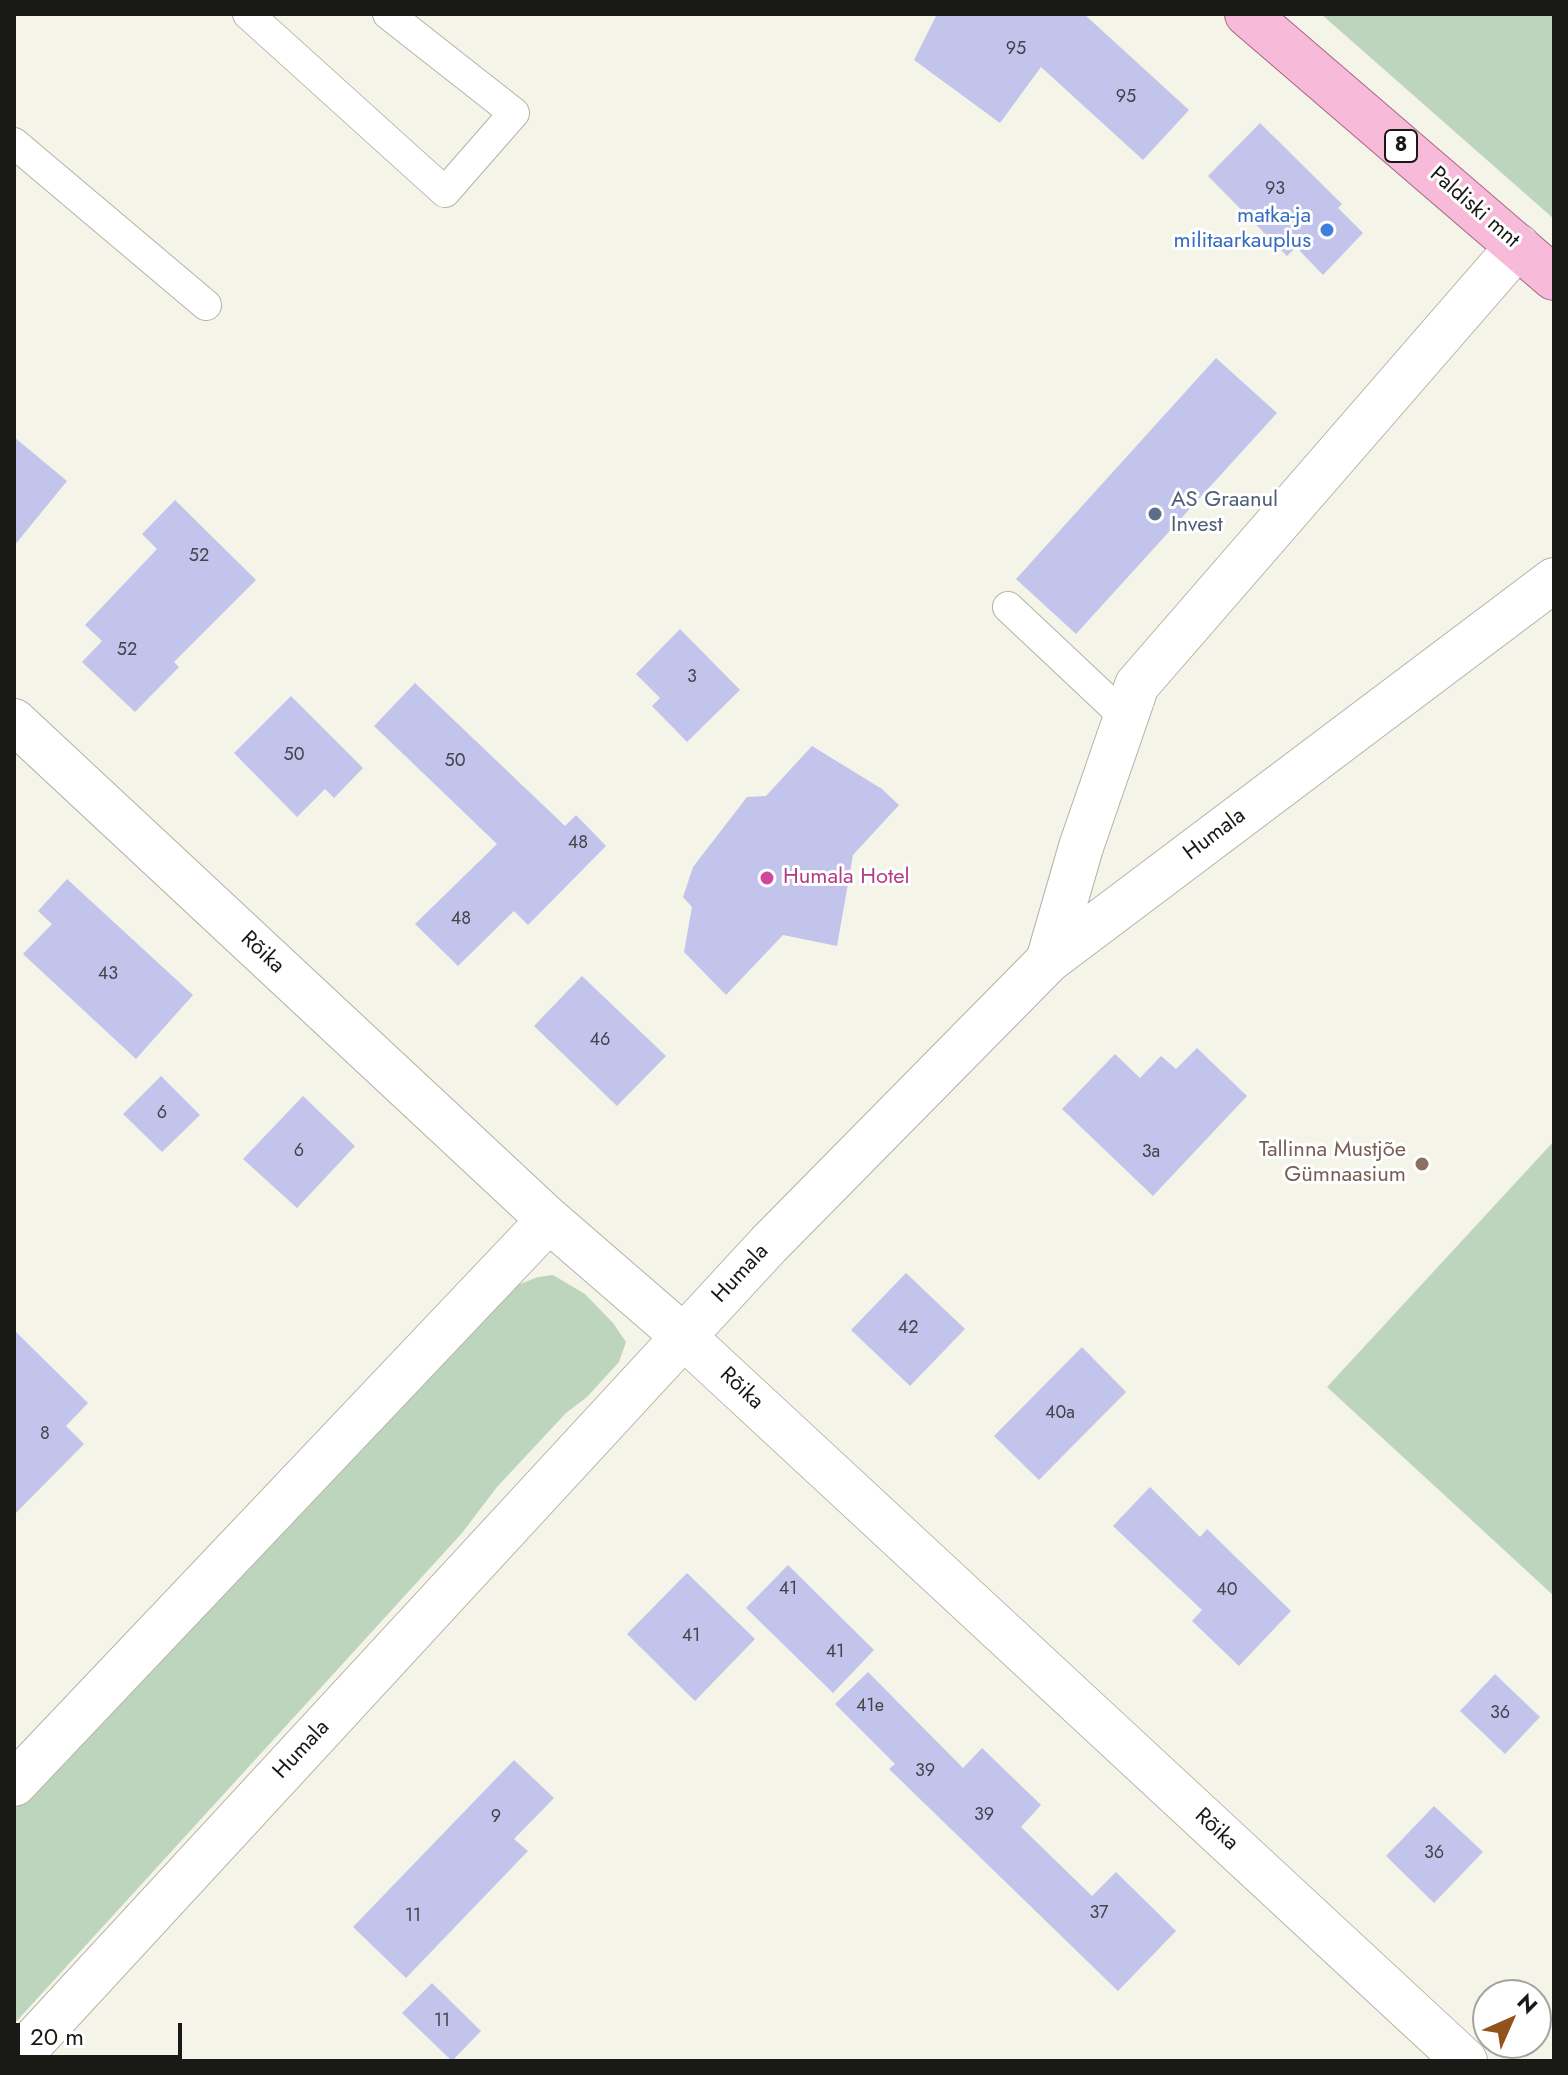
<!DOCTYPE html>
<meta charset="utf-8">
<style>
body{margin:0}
#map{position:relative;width:1568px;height:2075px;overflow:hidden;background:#f5f4e8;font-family:Jost,sans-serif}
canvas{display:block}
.frame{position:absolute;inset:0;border:16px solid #191915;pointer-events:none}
.north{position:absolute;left:1472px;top:1979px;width:80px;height:80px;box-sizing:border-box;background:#fff;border:2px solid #a3a3a1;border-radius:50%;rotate:45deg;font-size:22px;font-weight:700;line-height:32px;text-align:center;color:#191915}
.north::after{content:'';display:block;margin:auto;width:28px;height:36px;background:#92521b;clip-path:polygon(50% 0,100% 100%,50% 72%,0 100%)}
.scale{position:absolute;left:16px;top:2023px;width:166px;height:36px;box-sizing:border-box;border:4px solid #191915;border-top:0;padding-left:10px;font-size:24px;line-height:28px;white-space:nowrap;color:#191915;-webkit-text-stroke:6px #fff;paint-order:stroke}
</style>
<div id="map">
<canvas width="1568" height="2075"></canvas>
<div class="frame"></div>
<div class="north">N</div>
<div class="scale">20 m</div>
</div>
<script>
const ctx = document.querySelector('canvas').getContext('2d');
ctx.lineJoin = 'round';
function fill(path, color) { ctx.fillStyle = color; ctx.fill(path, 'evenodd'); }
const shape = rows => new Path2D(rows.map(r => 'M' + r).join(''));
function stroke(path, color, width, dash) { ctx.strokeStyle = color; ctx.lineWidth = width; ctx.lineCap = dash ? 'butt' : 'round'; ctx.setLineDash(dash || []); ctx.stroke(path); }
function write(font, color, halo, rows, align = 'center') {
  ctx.font = font + ' Jost,sans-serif'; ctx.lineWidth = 6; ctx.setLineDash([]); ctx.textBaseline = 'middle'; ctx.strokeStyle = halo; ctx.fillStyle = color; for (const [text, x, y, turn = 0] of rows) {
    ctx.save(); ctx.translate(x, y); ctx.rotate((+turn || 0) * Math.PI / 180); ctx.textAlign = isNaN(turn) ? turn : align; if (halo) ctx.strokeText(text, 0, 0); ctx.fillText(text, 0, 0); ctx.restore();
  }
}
fill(shape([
 [1321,14,1554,14,1554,219],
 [1554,1141,1554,1596,1327,1387],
 [553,1275,585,1294,613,1323,626,1342,619,1362,587,1397,566,1413,497,1487,462,1533,14,2024,14,1809,261,1543,515,1286,538,1277]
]), '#bed5bd');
fill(shape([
 [937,14,1084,14,1189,110,1143,160,1041,67,1000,123,914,60],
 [1260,123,1342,204,1338,208,1363,233,1323,275,1296,247,1287,256,1208,176],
 [1216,358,1277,413,1076,634,1016,579],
 [14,437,67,481,14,546],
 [175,500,256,580,174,662,179,667,135,712,82,662,102,641,85,625,157,549,142,534],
 [680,629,740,690,687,742,652,706,660,698,636,674],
 [415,683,565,826,576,815,606,846,528,925,514,911,458,966,415,924,497,844,374,726],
 [291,696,363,768,334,798,325,789,297,817,234,753],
 [812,746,882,789,899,805,853,855,837,946,783,935,726,995,684,952,692,907,683,897,693,867,747,797,766,796],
 [67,879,193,995,136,1059,23,954,52,924,38,911],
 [582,976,666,1056,617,1106,534,1026],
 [1197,1048,1247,1096,1153,1196,1062,1109,1115,1054,1140,1078,1161,1056,1176,1069],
 [161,1076,200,1115,162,1152,123,1114],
 [303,1096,355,1146,297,1208,243,1159],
 [906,1273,965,1329,910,1386,851,1330],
 [14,1330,88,1403,66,1426,84,1444,14,1515],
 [1082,1347,1126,1392,1039,1480,994,1436],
 [1150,1487,1200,1537,1207,1529,1291,1611,1239,1666,1192,1621,1202,1610,1113,1526],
 [788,1565,874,1650,833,1693,746,1608],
 [687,1573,755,1639,695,1701,627,1634],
 [868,1672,963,1768,982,1748,1041,1805,1021,1827,1092,1896,1116,1872,1176,1931,1118,1991,889,1769,895,1764,835,1704],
 [1495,1674,1540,1717,1505,1754,1460,1711],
 [514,1760,554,1798,514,1839,528,1851,406,1978,353,1927],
 [1434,1806,1483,1852,1434,1903,1386,1856],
 [432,1983,481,2031,452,2061,402,2013]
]), '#c2c4ec');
const lane = shape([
 [248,14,445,192,514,113,388,14],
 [14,143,206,305],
 [1008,607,1125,717]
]);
const street = shape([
 [14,721,549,1220,683,1336,1465,2061],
 [1048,961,1081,847,1137,685,1518,246],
 [14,1784,549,1220],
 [15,2061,769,1244,1048,961,1554,580]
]);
const primary = shape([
 [1247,14,1554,278]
]);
stroke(lane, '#b3b2a7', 32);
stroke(street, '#b3b2a7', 46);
stroke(primary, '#a56484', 46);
stroke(lane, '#fff', 30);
stroke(street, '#fff', 44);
stroke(primary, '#f7bbd9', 44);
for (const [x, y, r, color] of [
 [1327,230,8,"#3f7fe0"],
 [1155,514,8,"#5c6f8a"],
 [767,878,8,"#d1479c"],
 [1422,1164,8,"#8d6e63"]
]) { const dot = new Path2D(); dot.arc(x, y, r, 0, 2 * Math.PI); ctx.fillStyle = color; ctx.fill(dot); stroke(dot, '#fff', 3); }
write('18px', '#43444b', null, [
 ["95",1016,50],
 ["95",1126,98],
 ["93",1275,190],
 ["52",199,557],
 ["52",127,651],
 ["3",692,678],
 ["50",294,756],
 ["50",455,762],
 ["48",578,844],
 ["48",461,920],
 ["43",108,975],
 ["46",600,1041],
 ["6",162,1114],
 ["6",299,1152],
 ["3a",1151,1153],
 ["42",908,1329],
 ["40a",1060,1414],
 ["8",45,1435],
 ["41",788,1590],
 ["40",1227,1591],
 ["41",691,1637],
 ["41",835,1653],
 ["41e",870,1707],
 ["36",1500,1714],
 ["39",925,1772],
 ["39",984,1816],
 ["9",496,1818],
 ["36",1434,1854],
 ["37",1099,1914],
 ["11",413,1917],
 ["11",442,2022]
]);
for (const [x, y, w] of [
 [1401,146,32]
]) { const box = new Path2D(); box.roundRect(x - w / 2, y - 16, w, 32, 6); ctx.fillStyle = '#fff'; ctx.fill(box); stroke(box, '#191915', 2); }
write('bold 20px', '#191915', null, [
 ["8",1401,146]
]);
write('22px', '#191915', '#fff', [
 ["Paldiski mnt",1474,208,41],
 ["Humala",1215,835,-37],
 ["Rõika",262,953,43],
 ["Humala",741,1274,-47],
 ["Rõika",741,1389,43],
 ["Humala",302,1750,-47],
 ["Rõika",1216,1830,43]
]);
write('22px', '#366cbe', '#fff', [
 ["matka-ja",1311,217],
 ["militaarkauplus",1311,242]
], 'right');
write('22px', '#4e5e75', '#fff', [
 ["AS Graanul",1171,501],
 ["Invest",1171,526]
], 'left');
write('22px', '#b23c85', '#fff', [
 ["Humala Hotel",783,878]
], 'left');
write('22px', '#785e54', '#fff', [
 ["Tallinna Mustjõe",1406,1151],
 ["Gümnaasium",1406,1176]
], 'right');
</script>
